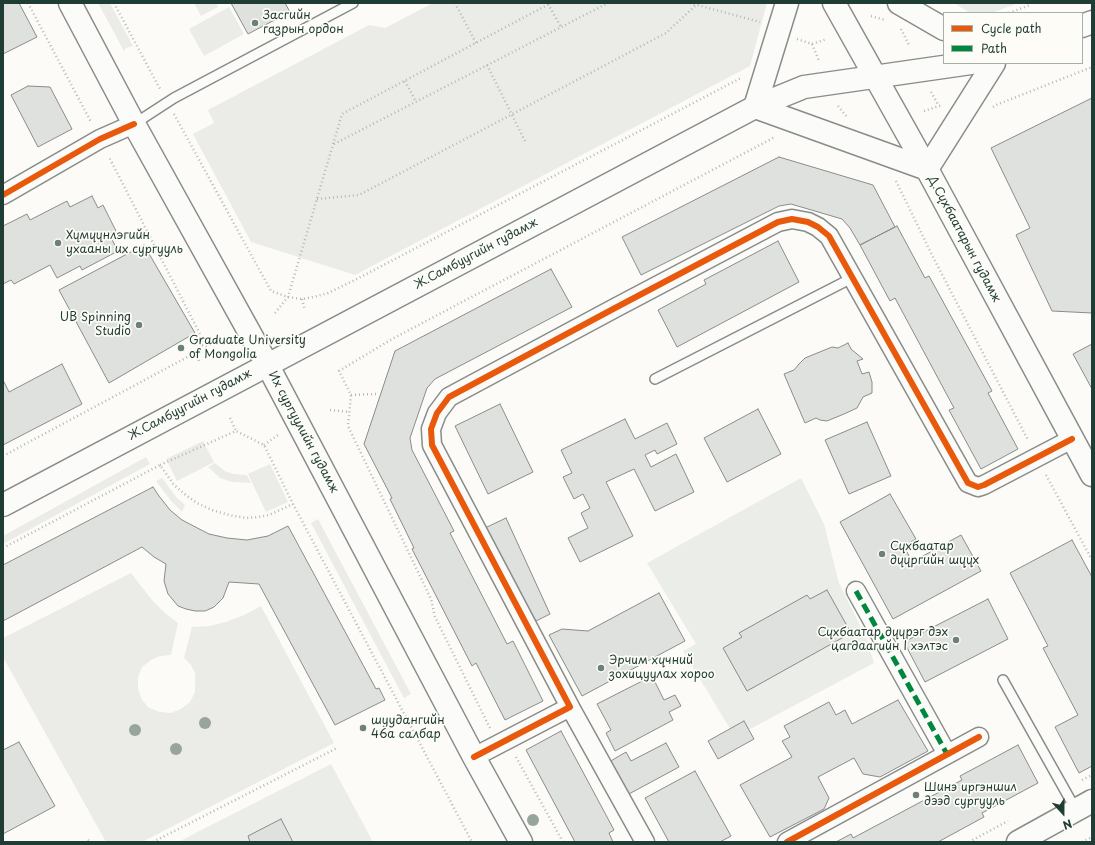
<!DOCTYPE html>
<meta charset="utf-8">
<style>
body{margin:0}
#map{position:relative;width:1095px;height:845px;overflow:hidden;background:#fcfbf8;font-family:"Playpen Sans",sans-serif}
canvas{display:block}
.frame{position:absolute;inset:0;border:4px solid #1f3d34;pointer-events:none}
.legend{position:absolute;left:943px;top:12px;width:140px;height:52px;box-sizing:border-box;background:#fdfcf7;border:1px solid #a4b0a9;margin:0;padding:5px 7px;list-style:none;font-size:12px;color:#1f3d34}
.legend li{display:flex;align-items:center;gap:8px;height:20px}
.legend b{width:20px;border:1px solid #a4b0a9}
.north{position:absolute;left:1043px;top:793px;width:40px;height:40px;-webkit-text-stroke:3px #fdfcf7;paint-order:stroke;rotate:159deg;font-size:11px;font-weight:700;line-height:16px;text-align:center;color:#1f3d34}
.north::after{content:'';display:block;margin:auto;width:14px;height:18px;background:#1f3d34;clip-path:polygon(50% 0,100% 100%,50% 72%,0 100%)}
</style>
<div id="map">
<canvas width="1095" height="845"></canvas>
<div class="frame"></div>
<ul class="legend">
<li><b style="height:5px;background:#e8590c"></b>Cycle path</li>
<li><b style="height:5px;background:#00873e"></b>Path</li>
</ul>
<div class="north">N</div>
</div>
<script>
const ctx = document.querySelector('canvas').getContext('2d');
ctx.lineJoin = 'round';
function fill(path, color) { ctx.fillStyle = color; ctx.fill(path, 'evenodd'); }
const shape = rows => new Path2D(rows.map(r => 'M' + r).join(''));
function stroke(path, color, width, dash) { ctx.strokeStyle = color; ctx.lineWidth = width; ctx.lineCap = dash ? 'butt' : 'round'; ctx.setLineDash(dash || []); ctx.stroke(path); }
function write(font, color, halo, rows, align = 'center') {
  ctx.font = font + ' "Playpen Sans",sans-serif'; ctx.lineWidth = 3.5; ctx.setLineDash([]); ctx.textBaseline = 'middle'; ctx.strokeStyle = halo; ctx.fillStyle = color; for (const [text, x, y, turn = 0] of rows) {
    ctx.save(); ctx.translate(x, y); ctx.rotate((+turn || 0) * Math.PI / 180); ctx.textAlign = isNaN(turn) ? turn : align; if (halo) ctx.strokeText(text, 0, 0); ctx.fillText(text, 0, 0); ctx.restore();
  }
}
fill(shape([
 [801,478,824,524,839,583,867,640,874,663,735,737,683,651,696,644,647,563],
 [331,764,373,842,178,842]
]), '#ebede8');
fill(shape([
 [98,3,110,3,133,46,126,48,124,51],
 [194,3,216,3,218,7,201,16],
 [433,3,767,3,750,66,355,275,251,242,193,134,214,123,208,110,369,25,385,28],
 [954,3,1018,3,992,13,970,13],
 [229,7,244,34,204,56,189,29],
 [203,441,214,462,177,481,166,459],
 [146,457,150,464,3,544,3,536],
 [215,463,225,471,233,474,247,475,251,483,232,482,220,478,208,467],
 [270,464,288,502,266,512,248,474],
 [162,478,177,498,185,505,182,512,171,501,156,481],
 [318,519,411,694,404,698,311,523],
 [131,573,152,600,165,613,178,623,171,655,160,656,151,660,142,667,138,677,138,689,142,700,149,708,160,712,171,713,181,709,190,702,195,692,195,673,191,665,184,658,192,627,209,626,226,622,244,615,261,606,334,743,142,842,106,842,3,657,3,638]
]), '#ebece8');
const building = shape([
 [3,3,19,3,37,37,3,54,3,3],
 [231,3,285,3,290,12,248,34,231,3],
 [28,86,50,87,72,129,38,147,11,95,28,86],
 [1092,98,1092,313,1052,311,1016,235,1030,228,991,148,1092,98],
 [779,157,873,185,895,227,860,245,850,228,842,219,791,204,779,206,641,275,622,237,779,157],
 [92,196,98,208,103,205,116,231,109,234,118,251,82,270,80,266,57,278,50,265,14,284,11,280,3,284,3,226,27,214,30,220,67,201,70,207,92,196],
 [897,226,925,278,929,276,992,391,988,393,1018,449,981,469,949,410,954,408,895,298,890,301,860,245,897,226],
 [778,241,799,282,677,347,658,310,706,284,704,280,778,241],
 [144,245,195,333,109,383,59,290,144,245],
 [551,269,572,307,435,379,427,388,410,438,412,450,454,531,450,533,507,644,513,641,543,701,505,720,476,663,472,666,412,549,414,548,390,499,392,498,364,444,395,351,551,269],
 [848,343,851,349,863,359,857,361,862,374,869,372,872,382,872,393,863,397,857,408,844,414,827,421,820,420,816,418,805,423,784,374,794,370,799,364,805,358,832,347,838,348,848,343],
 [1092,344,1092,389,1073,354,1092,344],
 [62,364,82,404,3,445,3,380,9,392,62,364],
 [500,404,533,472,488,494,455,426,500,404],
 [758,409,781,454,727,482,704,438,758,409],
 [625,419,635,439,667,423,677,444,657,454,655,450,645,455,651,467,676,454,694,492,655,511,634,469,606,482,633,536,580,562,568,538,588,528,581,513,590,508,583,494,574,499,563,477,572,473,561,450,625,419],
 [867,422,891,476,849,494,825,440,867,422],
 [153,487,159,496,170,510,182,520,209,534,227,538,247,540,268,536,288,526,376,689,379,688,385,700,335,725,259,584,229,582,223,598,214,607,205,611,195,611,186,609,178,606,168,594,164,581,166,564,154,557,142,547,3,621,3,565,153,487],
 [890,494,916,539,904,546,912,562,961,535,981,571,893,619,840,522,890,494],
 [506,518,550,614,530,624,485,528,506,518],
 [1072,540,1092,577,1092,766,1079,773,1055,727,1078,715,1043,648,1048,646,1010,573,1072,540],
 [827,590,851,633,747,691,723,648,742,637,739,633,807,595,810,599,827,590],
 [659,593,685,641,582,696,549,635,562,629,588,631,659,593],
 [988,599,1008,639,925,682,904,642,988,599],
 [652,676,664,700,675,695,681,706,669,712,673,720,615,751,606,733,611,730,597,704,652,676],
 [898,700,928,751,880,777,863,774,854,758,818,777,829,798,824,809,770,837,740,785,792,757,782,741,790,737,784,726,829,702,836,715,845,710,852,724,898,700],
 [744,721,754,739,718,759,708,741,744,721],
 [561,731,614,830,609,833,613,842,575,842,526,750,561,731],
 [19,742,55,806,3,834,3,750,19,742],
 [666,743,679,767,627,795,609,762,626,752,631,761,666,743],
 [1018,745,1038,783,982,813,984,817,938,842,836,842,851,834,853,838,962,780,960,776,1018,745],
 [695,771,731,836,720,842,669,842,645,798,695,771],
 [281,819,293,842,250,842,248,836,281,819]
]);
fill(building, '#dfe1de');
stroke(building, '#888d8a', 1);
const lane = shape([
 [134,124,174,98,353,3],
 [655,379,852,278],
 [1003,680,1076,810]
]);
const street = shape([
 [3,195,100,139,134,124],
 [856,591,947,754],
 [570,707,645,842],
 [474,757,570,707,432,445,431,429,437,413,449,397,615,308,778,222,792,219,808,222,818,227,829,236,968,483,978,487,984,485,1072,439],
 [787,842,979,737]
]);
const secondary = shape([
 [70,3,134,124,267,364,474,757,521,842],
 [834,3,927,169,1092,475],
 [1018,842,1092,801]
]);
const primary = shape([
 [787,3,755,107,927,169,994,63],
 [899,3,944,29],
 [1082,26,1092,22],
 [3,505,755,107,804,87,971,63]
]);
stroke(lane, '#888d8a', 12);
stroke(street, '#888d8a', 21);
stroke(secondary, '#888d8a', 25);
stroke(primary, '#888d8a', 25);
stroke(shape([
 [28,3,91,122],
 [114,3,160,89],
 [455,3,476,43],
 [690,3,760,22],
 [548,4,561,27],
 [1009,13,1030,5,1030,3],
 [871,16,885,20],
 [901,29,909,45],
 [797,39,812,44,827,39],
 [812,44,819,61],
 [487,65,526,143],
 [405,81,416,102],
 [931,92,939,106],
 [838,106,847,117],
 [993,107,996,105,1092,67],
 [924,111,939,106,941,106],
 [174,114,271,291,288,297,302,299,314,297,328,293,353,281,741,78],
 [334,144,608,3],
 [896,181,933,257,1028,440],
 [317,199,359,195,666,33,696,5],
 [302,299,305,310],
 [275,313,288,297,342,114,551,3],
 [202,345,208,347],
 [195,353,199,361],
 [351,395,376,394],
 [330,410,350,412],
 [230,418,236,431],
 [264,445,278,435],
 [3,456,195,353,202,345,201,336,109,157],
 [160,465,236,431,264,445,293,504,472,842],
 [1046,475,1092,560],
 [3,548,160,465,174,485,187,496,197,503,212,510,229,515,246,518,258,517,269,515,293,504],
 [490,728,435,617,431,599,348,426,351,395,339,371,392,339,775,137],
 [516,757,563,842],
 [1082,780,1092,775],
 [88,840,90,842],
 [153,842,337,748],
 [969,842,1008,821],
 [1082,842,1092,837]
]), '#b5b8b6', 2.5, [1, 3]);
stroke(lane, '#fbfbf9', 9);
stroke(street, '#fbfbf9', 18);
stroke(secondary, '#fbfbf9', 22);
stroke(primary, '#fbfbf9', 22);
stroke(shape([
 [856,591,947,754]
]), '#00873e', 5, [10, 5]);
stroke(shape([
 [3,195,100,139,134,124],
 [474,757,570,707,432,445,431,429,437,413,449,397,615,308,778,222,792,219,808,222,818,227,829,236,968,483,978,487,984,485,1072,439],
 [787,842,979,737]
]), '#e8590c', 6);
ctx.fillStyle = '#97a59e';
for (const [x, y] of [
 [205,723],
 [135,730],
 [176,749],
 [533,820]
]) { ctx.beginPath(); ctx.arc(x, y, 6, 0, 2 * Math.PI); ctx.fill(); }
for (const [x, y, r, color] of [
 [255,23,4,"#6c8079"],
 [58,243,4,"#6c8079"],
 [139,325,4,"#6c8079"],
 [181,348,4,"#6c8079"],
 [882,554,4,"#6c8079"],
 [956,640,4,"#6c8079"],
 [601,668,4,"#6c8079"],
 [363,728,4,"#6c8079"],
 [916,795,4,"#6c8079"]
]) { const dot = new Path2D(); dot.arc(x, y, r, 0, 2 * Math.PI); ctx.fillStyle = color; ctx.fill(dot); stroke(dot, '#fdfcf7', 1.5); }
write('12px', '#1f3d34', '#fdfcf7', [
 ["Засгийн",263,16],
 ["газрын ордон",263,30],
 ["Хүмүүнлэгийн",66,236],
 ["ухааны их сургууль",66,250],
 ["UB Spinning",131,318,"right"],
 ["Studio",131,332,"right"],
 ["Graduate University",189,341],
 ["of Mongolia",189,355],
 ["Сүхбаатар",890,547],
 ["дүүргийн шүүх",890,561],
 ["Сүхбаатар дүүрэг дэх",948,633,"right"],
 ["цагдаагийн I хэлтэс",948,647,"right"],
 ["Эрчим хүчний",609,661],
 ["зохицуулах хороо",609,675],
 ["шуудангийн",371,721],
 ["46а салбар",371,735],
 ["Шинэ иргэншил",924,788],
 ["дээд сургууль",924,802]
], 'left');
write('12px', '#1f3d34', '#fdfcf7', [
 ["Д.Сүхбаатарын гудамж",964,239,62],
 ["Ж.Самбуугийн гудамж",476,254,-28],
 ["Ж.Самбуугийн гудамж",190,405,-28],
 ["Их сургуулийн гудамж",303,432,62]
]);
</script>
